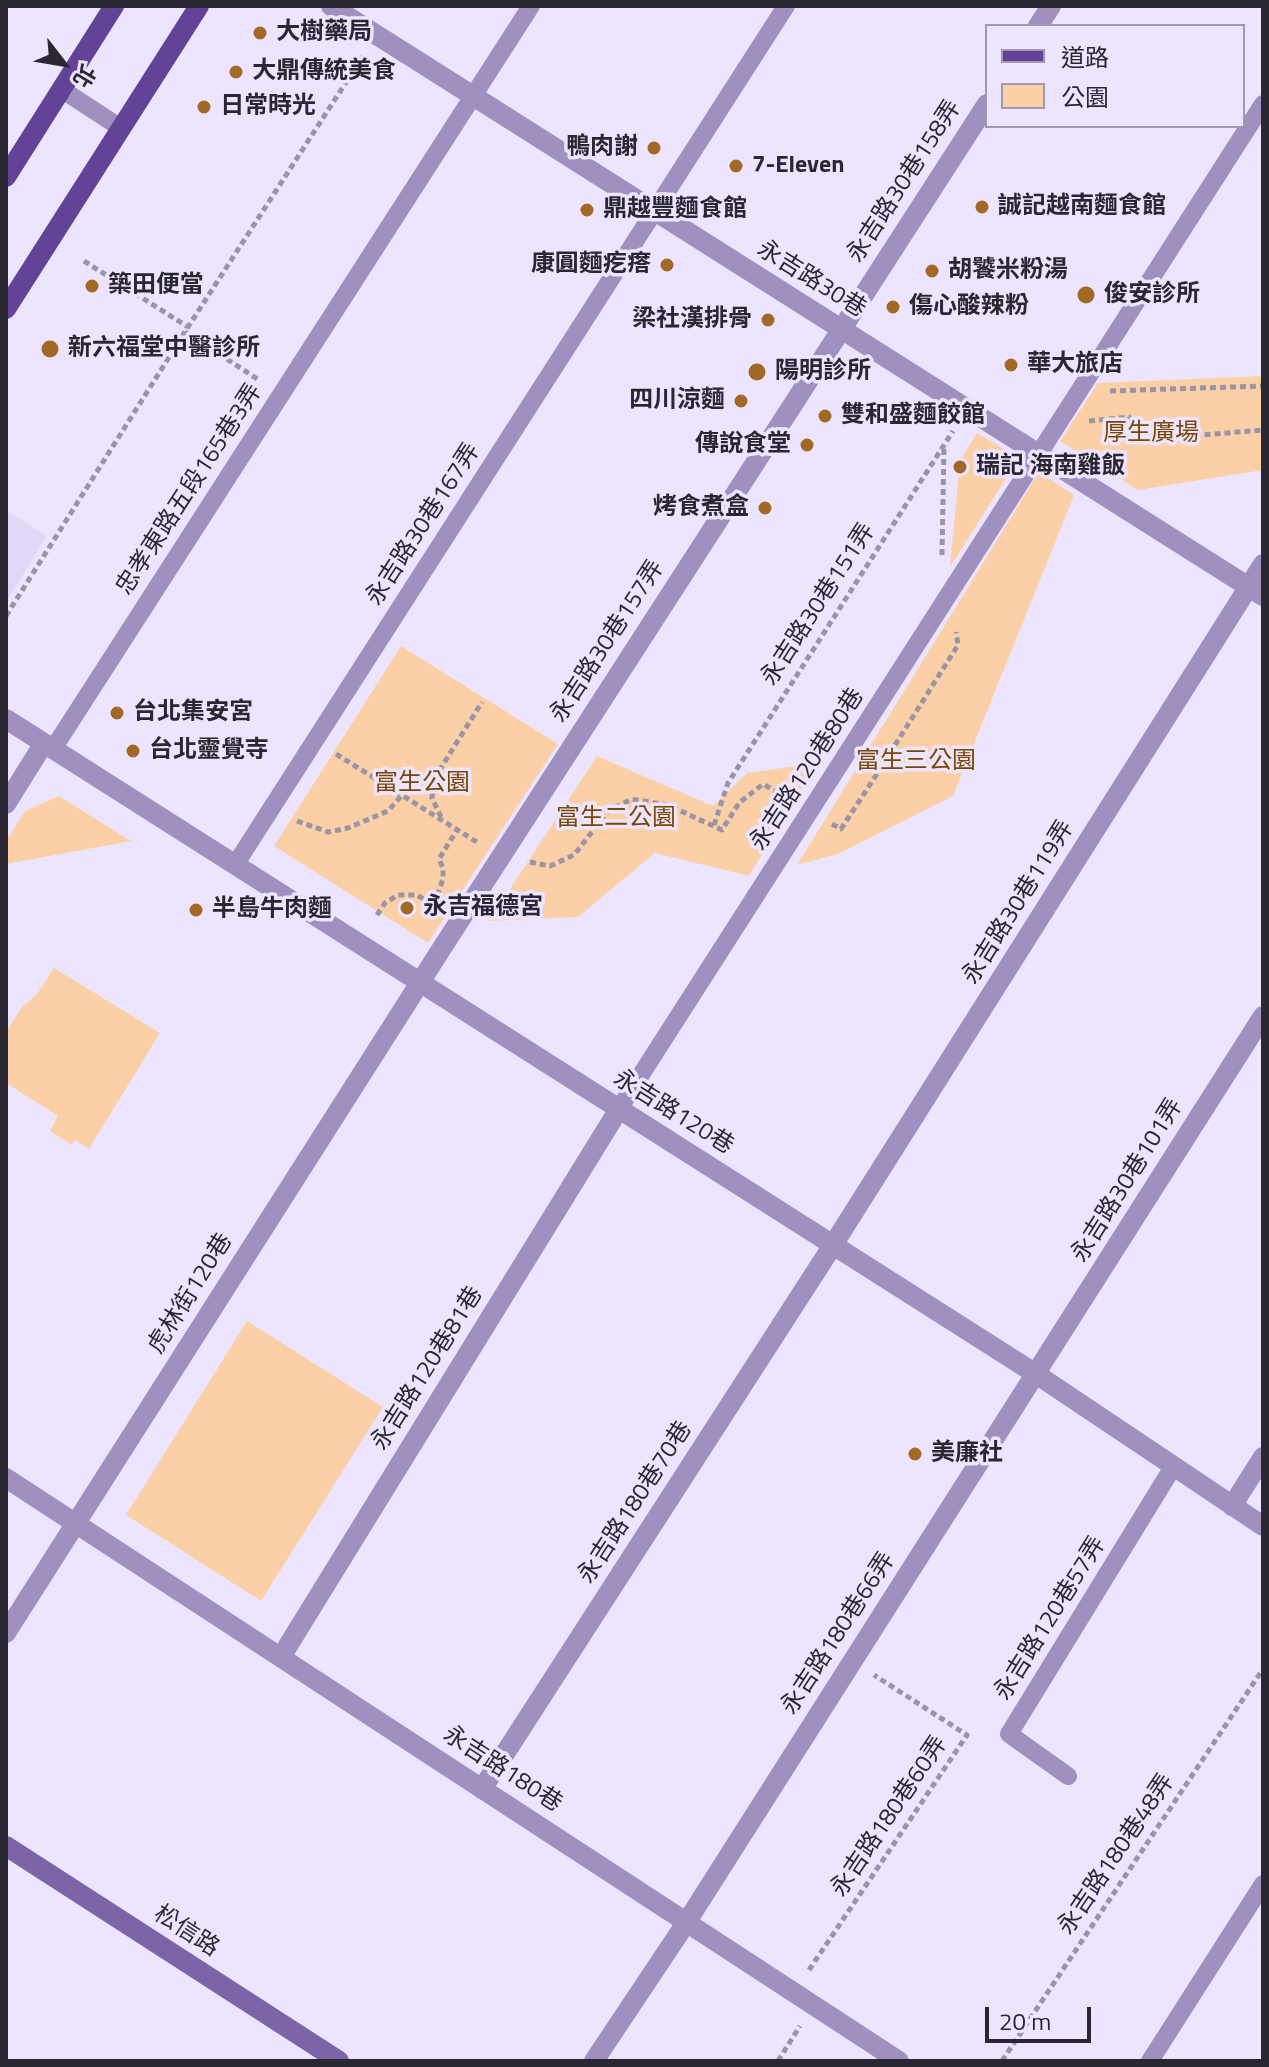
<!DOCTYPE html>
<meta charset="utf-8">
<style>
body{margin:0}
#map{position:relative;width:1269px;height:2067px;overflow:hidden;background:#ede5ff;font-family:"Titillium Web","Noto Sans TC",sans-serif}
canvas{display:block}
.frame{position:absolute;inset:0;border:8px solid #2a2732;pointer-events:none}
.legend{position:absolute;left:985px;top:24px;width:260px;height:104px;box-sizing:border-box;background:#ede5ff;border:2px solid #9f99ad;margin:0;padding:10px 14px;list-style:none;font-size:24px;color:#2a2732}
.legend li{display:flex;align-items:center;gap:16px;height:40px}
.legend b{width:40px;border:2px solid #9f99ad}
.north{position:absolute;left:24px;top:24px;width:80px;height:80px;-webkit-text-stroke:6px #ede5ff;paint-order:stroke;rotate:121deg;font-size:22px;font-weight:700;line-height:32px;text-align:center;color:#2a2732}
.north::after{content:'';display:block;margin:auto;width:28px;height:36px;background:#2a2732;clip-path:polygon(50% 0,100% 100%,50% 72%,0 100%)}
.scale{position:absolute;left:985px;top:2007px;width:106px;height:36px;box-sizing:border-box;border:4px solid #2a2732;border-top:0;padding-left:10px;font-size:24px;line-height:28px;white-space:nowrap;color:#2a2732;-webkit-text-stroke:6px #ede5ff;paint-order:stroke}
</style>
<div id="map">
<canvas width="1269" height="2067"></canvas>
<div class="frame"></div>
<ul class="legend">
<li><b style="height:10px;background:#634397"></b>道路</li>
<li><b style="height:22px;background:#fbd0a7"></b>公園</li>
</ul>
<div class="north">北</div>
<div class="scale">20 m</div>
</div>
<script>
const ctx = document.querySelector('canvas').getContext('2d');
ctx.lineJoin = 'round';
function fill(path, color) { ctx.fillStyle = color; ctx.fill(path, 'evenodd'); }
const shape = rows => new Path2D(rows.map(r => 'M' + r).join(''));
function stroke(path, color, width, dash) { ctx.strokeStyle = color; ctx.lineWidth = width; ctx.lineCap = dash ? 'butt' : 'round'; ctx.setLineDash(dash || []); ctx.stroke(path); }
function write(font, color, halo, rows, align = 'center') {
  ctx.font = font + ' "Titillium Web","Noto Sans TC",sans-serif'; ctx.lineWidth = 7; ctx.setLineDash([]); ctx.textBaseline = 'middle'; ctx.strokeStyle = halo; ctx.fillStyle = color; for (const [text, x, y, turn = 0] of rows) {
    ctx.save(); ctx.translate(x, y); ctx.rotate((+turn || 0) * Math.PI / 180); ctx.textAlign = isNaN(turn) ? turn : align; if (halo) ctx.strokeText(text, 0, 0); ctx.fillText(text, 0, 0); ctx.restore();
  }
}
fill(shape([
 [6,510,47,536,6,602]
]), '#e1d7f7');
fill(shape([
 [1263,376,1263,470,1138,490,1060,441,1098,383],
 [977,433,1019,458,950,567,960,461],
 [1039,472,1074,495,953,796,838,854,797,865],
 [401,646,558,744,428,943,274,846],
 [597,756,713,806,747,773,817,763,749,876,655,853,578,917,489,921],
 [59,796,131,841,6,864,6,841,25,811],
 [54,968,160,1033,89,1149,75,1140,72,1145,50,1131,58,1116,6,1083,6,1032,22,1007,37,994],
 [247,1321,383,1407,261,1601,126,1515]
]), '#fbd0a7');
stroke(shape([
 [84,261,188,327],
 [185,332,259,380],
 [1110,391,1263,386],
 [1089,421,1129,417,1129,441,1263,430],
 [942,555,944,445],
 [6,616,188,327,363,56],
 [336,754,480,844],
 [441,817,432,798,434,779,482,702],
 [297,821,328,832,348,828,388,811,411,785,434,779],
 [832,824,841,829,875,777,958,645,956,632],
 [714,825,728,783,953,431],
 [530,862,550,866,574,855,609,810,632,799,668,805,722,830,739,803,763,784,789,799],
 [434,905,443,879,443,868,439,859,457,830],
 [377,915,385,903,398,895,417,895,434,906],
 [809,1970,967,1735,874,1675],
 [778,2061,800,2026],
 [1002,2061,1263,1669]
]), '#9a94a7', 5, [6, 4]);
stroke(shape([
 [61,89,121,128],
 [53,749,531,6],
 [235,865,786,6],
 [619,1109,1263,104],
 [1068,1776,1009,1734,1173,1467],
 [1150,2061,1263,1884]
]), '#9f90bf', 18);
stroke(shape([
 [331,6,1263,596],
 [1038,26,1051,6],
 [6,719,1036,1374,1263,1526],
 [6,804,44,743],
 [6,1478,899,2061],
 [1232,1506,1263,1457],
 [6,1633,442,948,987,104],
 [281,1657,619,1109],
 [482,1789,833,1245,1263,564],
 [594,2061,686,1923,1263,1016]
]), '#9f90bf', 20);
stroke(shape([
 [6,1846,339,2061]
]), '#7c64a8', 20);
stroke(shape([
 [6,177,114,6],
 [6,309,199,6]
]), '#634397', 20);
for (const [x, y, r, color] of [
 [260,33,8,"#a16826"],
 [236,72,8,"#a16826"],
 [204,107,8,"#a16826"],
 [654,148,8,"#a16826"],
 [736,166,8,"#a16826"],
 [982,207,8,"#a16826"],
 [587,210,8,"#a16826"],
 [667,265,8,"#a16826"],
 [932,271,8,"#a16826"],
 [92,286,8,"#a16826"],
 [1086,295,10,"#a16826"],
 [893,307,8,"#a16826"],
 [768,320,8,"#a16826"],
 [50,349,10,"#a16826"],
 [1011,365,8,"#a16826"],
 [757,372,10,"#a16826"],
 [741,401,8,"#a16826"],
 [825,416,8,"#a16826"],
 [807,445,8,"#a16826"],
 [960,467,8,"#a16826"],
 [765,508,8,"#a16826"],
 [117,713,8,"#a16826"],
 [133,751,8,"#a16826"],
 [407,908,8,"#a16826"],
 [196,910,8,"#a16826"],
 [915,1454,8,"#a16826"]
]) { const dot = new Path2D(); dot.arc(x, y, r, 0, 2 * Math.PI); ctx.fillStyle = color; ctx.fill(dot); stroke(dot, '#ede5ff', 3); }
write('bold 24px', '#2a2732', '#ede5ff', [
 ["大樹藥局",276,33],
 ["大鼎傳統美食",252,72],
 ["日常時光",220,107],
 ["鴨肉謝",638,148,"right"],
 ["7-Eleven",752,166],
 ["誠記越南麵食館",998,207],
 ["鼎越豐麵食館",603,210],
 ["康圓麵疙瘩",651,265,"right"],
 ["胡饕米粉湯",948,271],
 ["築田便當",108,286],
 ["俊安診所",1104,295],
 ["傷心酸辣粉",909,307],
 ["梁社漢排骨",752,320,"right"],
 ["新六福堂中醫診所",68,349],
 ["華大旅店",1027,365],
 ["陽明診所",775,372],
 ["四川涼麵",725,401,"right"],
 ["雙和盛麵餃館",841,416],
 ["傳說食堂",791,445,"right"],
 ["瑞記 海南雞飯",976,467],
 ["烤食煮盒",749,508,"right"],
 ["台北集安宮",133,713],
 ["台北靈覺寺",149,751],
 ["永吉福德宮",423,908],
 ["半島牛肉麵",212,910],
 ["美廉社",931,1454]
], 'left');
write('24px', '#2a2732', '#ede5ff', [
 ["永吉路30巷158弄",905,182,-57],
 ["永吉路30巷",811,280,32],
 ["忠孝東路五段165巷3弄",190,490,-57],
 ["永吉路30巷167弄",424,525,-57],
 ["永吉路30巷151弄",819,605,-57],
 ["永吉路30巷157弄",608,642,-57],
 ["永吉路120巷80巷",808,770,-57],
 ["永吉路30巷119弄",1019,903,-58],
 ["永吉路120巷",673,1113,32],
 ["永吉路30巷101弄",1128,1181,-58],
 ["虎林街120巷",191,1294,-58],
 ["永吉路120巷81巷",428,1369,-58],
 ["永吉路180巷70巷",636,1503,-57],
 ["永吉路120巷57弄",1051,1619,-58],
 ["永吉路180巷66弄",839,1634,-57],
 ["永吉路180巷",502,1770,33],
 ["永吉路180巷60弄",890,1817,-56],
 ["永吉路180巷48弄",1117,1855,-56],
 ["松信路",186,1932,33]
]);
write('24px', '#794700', '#ede5ff', [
 ["厚生廣場",1151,434],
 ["富生三公園",916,762],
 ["富生公園",422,784],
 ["富生二公園",616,819]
]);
</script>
